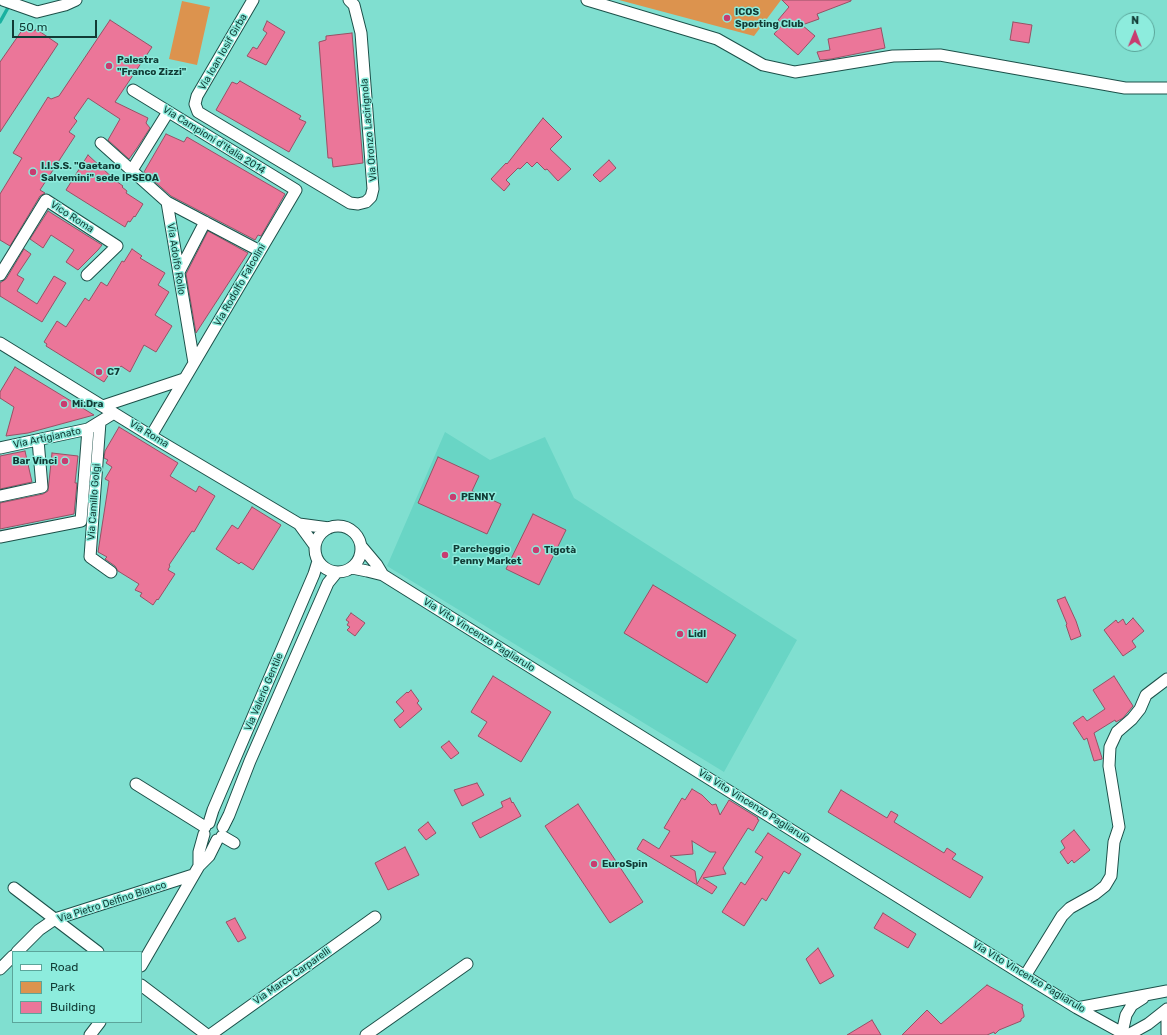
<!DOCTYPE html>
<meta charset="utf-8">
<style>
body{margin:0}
#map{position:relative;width:1167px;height:1035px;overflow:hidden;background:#80dfd0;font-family:Rubik,sans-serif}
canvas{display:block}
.legend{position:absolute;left:12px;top:951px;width:130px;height:72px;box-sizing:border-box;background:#8decdd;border:1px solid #5ba59a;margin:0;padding:5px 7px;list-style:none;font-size:12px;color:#113b35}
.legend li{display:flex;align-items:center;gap:8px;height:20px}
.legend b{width:20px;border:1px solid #5ba59a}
.north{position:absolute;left:1115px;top:12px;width:40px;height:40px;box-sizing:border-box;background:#8decdd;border:1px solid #5ba59a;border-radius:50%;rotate:1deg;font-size:11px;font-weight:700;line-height:16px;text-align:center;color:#113b35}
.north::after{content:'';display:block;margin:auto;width:14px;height:18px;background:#c83c70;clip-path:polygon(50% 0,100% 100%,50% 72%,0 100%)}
.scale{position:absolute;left:12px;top:20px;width:85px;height:18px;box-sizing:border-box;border:2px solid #113b35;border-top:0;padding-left:5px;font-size:12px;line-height:14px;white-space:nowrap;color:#113b35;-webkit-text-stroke:3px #8decdd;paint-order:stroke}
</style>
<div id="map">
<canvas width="1167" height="1035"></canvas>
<ul class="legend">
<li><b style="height:5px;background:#fff"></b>Road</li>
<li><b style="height:11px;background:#dc934e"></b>Park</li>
<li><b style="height:11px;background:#eb7699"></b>Building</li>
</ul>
<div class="north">N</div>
<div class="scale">50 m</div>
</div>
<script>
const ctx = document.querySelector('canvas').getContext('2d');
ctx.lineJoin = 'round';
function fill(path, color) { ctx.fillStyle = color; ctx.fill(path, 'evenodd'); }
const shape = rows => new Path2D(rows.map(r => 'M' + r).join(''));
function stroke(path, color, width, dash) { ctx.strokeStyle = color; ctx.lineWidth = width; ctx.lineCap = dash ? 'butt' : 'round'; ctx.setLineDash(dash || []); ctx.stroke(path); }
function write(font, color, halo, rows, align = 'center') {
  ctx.font = font + ' Rubik,sans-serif'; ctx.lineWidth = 3; ctx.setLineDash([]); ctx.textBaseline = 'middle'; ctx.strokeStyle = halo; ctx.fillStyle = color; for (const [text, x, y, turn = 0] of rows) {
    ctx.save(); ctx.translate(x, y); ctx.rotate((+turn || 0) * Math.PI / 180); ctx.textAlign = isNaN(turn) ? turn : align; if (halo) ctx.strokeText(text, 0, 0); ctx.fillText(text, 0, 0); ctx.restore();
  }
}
fill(shape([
 [445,432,490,460,545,437,574,498,797,640,724,772,387,566]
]), '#69d5c5');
fill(shape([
 [619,0,781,0,754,36],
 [182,1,210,7,197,65,169,59]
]), '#dc934e');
stroke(shape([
 [0,22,10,4]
]), '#1ab1a0', 3.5);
const building = shape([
 [782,0,851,0,851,1,817,14,819,19,802,25,815,36,798,55,774,34,783,24,778,20,789,7,782,0],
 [110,20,152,47,115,102,148,118,146,123,150,128,137,148,129,159,108,140,120,119,88,98,74,118,77,121,69,132,75,136,40,190,45,193,40,196,10,246,0,240,0,194,22,158,13,153,48,97,51,99,59,96,110,20],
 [267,21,285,32,266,65,247,56,253,47,257,49,267,33,263,30,267,21],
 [1013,22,1032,25,1029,43,1010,40,1013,22],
 [25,26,35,31,36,29,58,44,0,132,0,62,25,26],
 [881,28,885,48,831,59,820,60,817,52,830,50,828,39,881,28],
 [352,33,363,163,333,167,332,158,328,158,319,42,326,40,326,36,352,33],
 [240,81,301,116,299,119,306,122,289,152,216,110,232,82,237,84,240,81],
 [543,118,562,137,550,149,571,169,558,181,547,169,545,170,537,162,532,167,527,162,520,169,518,168,506,180,510,184,504,191,491,179,506,163,507,164,543,118],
 [166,134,184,142,187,137,285,194,261,236,258,235,255,240,171,196,144,172,166,134],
 [88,155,116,181,123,186,122,187,127,191,126,193,143,204,135,217,134,216,130,222,128,221,125,227,66,190,88,155],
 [609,160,616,168,600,182,593,175,609,160],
 [48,211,102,245,98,250,78,270,66,262,74,250,51,235,43,248,30,239,48,211],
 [208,231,248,253,196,333,186,274,208,231],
 [24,249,31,254,17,275,24,279,17,291,37,304,54,276,66,283,42,322,0,296,0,283,6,279,24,249],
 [132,249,142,256,140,258,165,273,158,285,169,292,155,315,172,326,156,352,144,345,130,372,121,366,116,374,111,371,104,382,46,346,47,344,44,342,57,321,66,327,85,298,89,301,101,282,107,286,122,261,124,262,132,249],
 [15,367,94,415,28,433,6,436,14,407,0,398,0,392,15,367],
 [119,427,178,463,170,476,196,492,199,486,215,496,194,532,192,531,169,565,170,566,168,570,175,574,158,600,157,599,153,605,140,596,142,593,135,590,139,584,118,571,115,566,105,559,107,557,98,552,109,481,105,479,112,467,106,463,108,460,104,458,105,451,119,427],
 [25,451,32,482,0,489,0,456,25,451],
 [52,453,78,456,75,483,77,483,74,514,0,529,0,503,43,494,48,491,52,453],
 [438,457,479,476,472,491,501,504,487,534,418,503,438,457],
 [252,507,281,525,253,570,241,562,239,564,216,549,232,525,238,529,252,507],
 [533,514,566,530,539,585,506,569,533,514],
 [653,585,736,635,707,683,624,633,653,585],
 [1065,597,1076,621,1081,636,1071,640,1066,625,1067,624,1057,600,1065,597],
 [351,613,365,623,355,636,347,630,350,627,347,625,349,622,346,620,351,613],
 [1133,618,1144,631,1132,641,1136,647,1123,656,1104,630,1116,620,1118,623,1123,619,1126,625,1133,618],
 [493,676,551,712,521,762,478,736,487,722,471,712,493,676],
 [1114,676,1133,706,1123,718,1116,722,1115,720,1094,733,1102,758,1102,759,1094,761,1087,738,1084,740,1073,723,1083,716,1087,721,1105,709,1093,690,1114,676],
 [411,690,419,701,417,703,422,709,400,728,394,720,404,711,396,702,407,692,408,693,411,690],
 [449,741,459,753,451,759,441,747,449,741],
 [477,783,484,795,462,806,454,790,477,783],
 [692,789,702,795,712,805,716,804,720,815,729,800,758,818,757,819,759,820,753,831,748,828,723,868,726,874,703,878,717,887,712,894,637,849,643,839,659,849,670,831,664,828,682,798,685,800,692,789],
 [692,841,710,852,716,852,697,884,695,871,670,856,693,854,692,841],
 [841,790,887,818,891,811,898,815,894,822,944,853,947,848,956,854,952,859,983,877,970,898,828,812,841,790],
 [510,798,512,803,513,802,521,816,480,838,472,823,503,807,501,802,510,798],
 [578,804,643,902,610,923,545,826,578,804],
 [428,822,436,833,426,840,418,830,428,822],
 [1074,830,1090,850,1074,863,1072,860,1068,864,1060,852,1065,848,1061,841,1074,830],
 [768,833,801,854,789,874,784,871,766,901,762,898,744,926,722,912,741,882,745,885,763,857,755,852,768,833],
 [405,847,419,875,388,890,375,863,405,847],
 [883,913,916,934,908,948,874,928,883,913],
 [235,918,246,938,238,942,226,922,235,918],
 [818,948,834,976,820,984,806,959,818,948],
 [987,985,1023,1005,1022,1007,1024,1015,1024,1017,1021,1019,1021,1021,999,1030,995,1034,994,1032,987,1035,902,1035,927,1010,941,1024,987,985],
 [872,1020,881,1035,847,1035,872,1020]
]);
fill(building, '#eb7699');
stroke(building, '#965165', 1);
const minor = shape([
 [3,0,37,12,65,5,76,0],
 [253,0,197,96,195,104,198,112,350,203,358,204,366,202,371,197,373,189,361,33,354,5,349,0],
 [587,0,717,39,763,65,795,72,893,56,940,55,1125,88,1167,88],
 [133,90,296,190,151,436],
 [101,143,167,202,260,251],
 [132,170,168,112],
 [167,202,194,363],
 [179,272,205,222],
 [0,275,46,200,117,246,87,275],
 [0,343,151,436,299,524,329,528],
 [103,406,184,379],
 [100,422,90,557,111,572],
 [0,448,88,429,114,413],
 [0,496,42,487,38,440],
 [299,524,315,546],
 '315 549a23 23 0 1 1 46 0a23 23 0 1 1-46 0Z',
 [0,537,81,521,88,429],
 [352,568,367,571,383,575,377,565,361,546],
 [383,575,1025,976,1077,1008,1126,1035],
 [136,784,205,827],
 [209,823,213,810,314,574,318,561],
 [223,827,229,815,250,761,328,583,337,572],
 [204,834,199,852,199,866,209,856,217,840],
 [222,836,234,843],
 [14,888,98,952],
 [17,952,39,930,55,919,193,875],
 [141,966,199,866],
 [0,969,13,956],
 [1025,976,1062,916,1070,908,1095,894,1105,886,1111,876,1114,842,1119,827,1109,766,1110,747,1117,732,1132,719,1140,709,1146,695,1167,679],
 [141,985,207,1035],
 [1077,1008,1167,991],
 [1167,1014,1167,1033],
 [1122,1033,1126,1015,1132,1005,1143,998],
 [90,1035,100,1022],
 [210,1035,375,917],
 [366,1035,467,964],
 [1128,1035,1148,1024,1167,1009]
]);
stroke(minor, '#1c5049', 13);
stroke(minor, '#fff', 11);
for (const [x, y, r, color] of [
 [727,18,4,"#c83c70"],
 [109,66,4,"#c83c70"],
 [33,172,4,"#c83c70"],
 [99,372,4,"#c83c70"],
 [64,404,4,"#c83c70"],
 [65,461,4,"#c83c70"],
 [453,497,4,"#c83c70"],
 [536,550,4,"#c83c70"],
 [445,555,4,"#c83c70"],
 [680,634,4,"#c83c70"],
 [594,864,4,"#c83c70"]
]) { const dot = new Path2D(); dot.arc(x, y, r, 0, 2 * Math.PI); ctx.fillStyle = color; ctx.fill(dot); stroke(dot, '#8decdd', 1.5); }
write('bold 10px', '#113b35', '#8decdd', [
 ["ICOS",735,12],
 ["Sporting Club",735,24],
 ["Palestra",117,60],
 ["\"Franco Zizzi\"",117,72],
 ["I.I.S.S. \"Gaetano",41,166],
 ["Salvemini\" sede IPSEOA",41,178],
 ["C7",107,372],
 ["Mi.Dra",72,404],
 ["Bar Vinci",57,461,"right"],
 ["PENNY",461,497],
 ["Parcheggio",453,549],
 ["Penny Market",453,561],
 ["Tigotà",544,550],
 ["Lidl",688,634],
 ["EuroSpin",602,864]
], 'left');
write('10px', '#113b35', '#8decdd', [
 ["Via Ioan Iosif Girba",223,52,-60],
 ["Via Oronzo Lacirignola",369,130,-95],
 ["Via Campioni d'Italia 2014",214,140,32],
 ["Vico Roma",72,217,33],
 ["Via Adolfo Rollo",176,259,81],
 ["Via Rodolfo Falcolini",240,285,-60],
 ["Via Roma",149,434,31],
 ["Via Artigianato",47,438,-12],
 ["Via Camillo Golgi",94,502,-86],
 ["Via Vito Vincenzo Pagliarulo",479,635,32],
 ["Via Valerio Gentile",264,692,-67],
 ["Via Vito Vincenzo Pagliarulo",754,806,32],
 ["Via Pietro Delfino Bianco",112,902,-18],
 ["Via Marco Carparelli",292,976,-35],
 ["Via Vito Vincenzo Pagliarulo",1029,977,31]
]);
</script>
